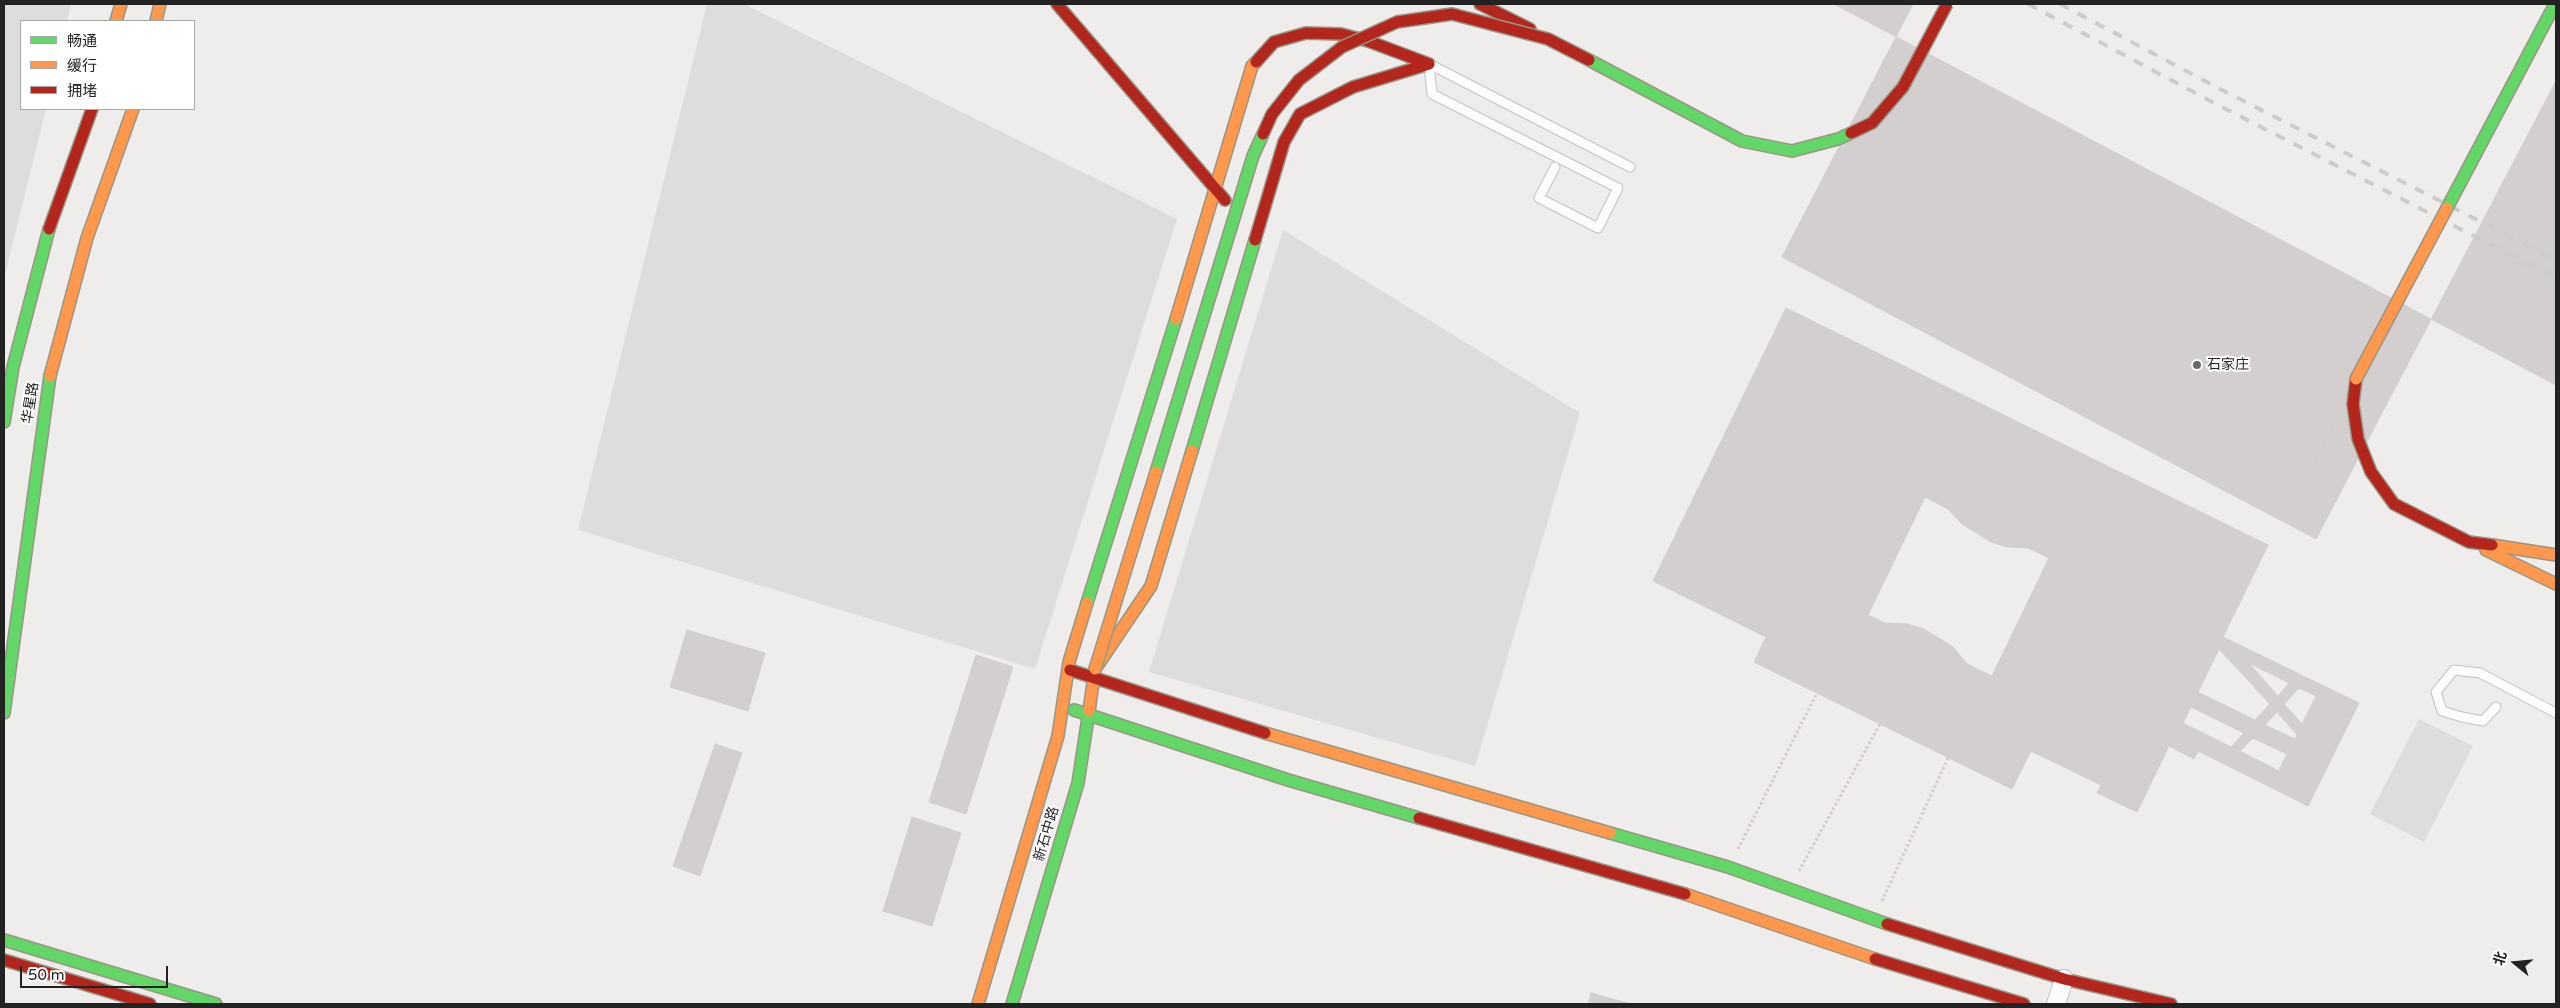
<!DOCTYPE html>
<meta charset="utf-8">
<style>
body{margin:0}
#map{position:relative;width:2560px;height:1008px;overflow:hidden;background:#efedeb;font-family:"Varela Round","Noto Sans SC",sans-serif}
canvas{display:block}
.frame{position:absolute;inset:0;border:5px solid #222;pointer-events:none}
.legend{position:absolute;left:20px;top:20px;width:175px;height:90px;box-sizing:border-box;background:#fff;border:1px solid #a7a7a7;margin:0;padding:6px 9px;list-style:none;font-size:15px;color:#222}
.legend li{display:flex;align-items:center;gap:10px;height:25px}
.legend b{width:25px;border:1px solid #a7a7a7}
.north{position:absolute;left:2490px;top:938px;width:50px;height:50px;-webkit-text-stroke:4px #fff;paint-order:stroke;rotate:287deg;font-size:14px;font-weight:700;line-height:20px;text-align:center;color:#222}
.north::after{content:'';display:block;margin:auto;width:18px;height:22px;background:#222;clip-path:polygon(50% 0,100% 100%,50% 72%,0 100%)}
.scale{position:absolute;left:20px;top:966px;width:148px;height:22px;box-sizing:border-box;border:2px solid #222;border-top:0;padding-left:6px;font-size:15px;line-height:18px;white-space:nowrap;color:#222;-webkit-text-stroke:4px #fff;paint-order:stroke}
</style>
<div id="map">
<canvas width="2560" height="1008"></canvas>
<div class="frame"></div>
<ul class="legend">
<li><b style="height:6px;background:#63d668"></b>畅通</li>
<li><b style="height:6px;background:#ff974d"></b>缓行</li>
<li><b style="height:6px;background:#b3261e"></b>拥堵</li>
</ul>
<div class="north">北</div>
<div class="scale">50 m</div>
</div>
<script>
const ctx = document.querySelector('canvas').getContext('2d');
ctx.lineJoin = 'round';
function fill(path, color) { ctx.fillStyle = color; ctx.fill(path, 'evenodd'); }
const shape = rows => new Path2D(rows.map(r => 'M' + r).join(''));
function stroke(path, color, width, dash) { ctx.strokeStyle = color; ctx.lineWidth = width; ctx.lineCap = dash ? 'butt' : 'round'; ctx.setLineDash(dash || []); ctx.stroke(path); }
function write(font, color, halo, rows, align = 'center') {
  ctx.font = font + ' "Varela Round","Noto Sans SC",sans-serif'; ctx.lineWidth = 4; ctx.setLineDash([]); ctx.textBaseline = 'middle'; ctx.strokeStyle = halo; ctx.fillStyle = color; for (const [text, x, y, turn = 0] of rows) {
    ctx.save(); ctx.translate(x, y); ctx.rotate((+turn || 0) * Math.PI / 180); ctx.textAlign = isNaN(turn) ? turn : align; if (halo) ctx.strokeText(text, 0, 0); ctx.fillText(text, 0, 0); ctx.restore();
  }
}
fill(shape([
 [4,4,71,4,67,21,21,21,21,109,46,109,4,278],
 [707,4,744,4,1177,219,1035,669,578,530],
 [1283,230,1580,413,1475,766,1149,672],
 [2419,719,2473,746,2424,842,2370,814]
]), '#dedddc');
const building = shape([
 [1834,4,2556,4,2556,385,1834,4],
 [1913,4,2556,4,2556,81,2316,539,1782,257,1913,4],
 [1786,308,2268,545,2223,637,2359,703,2308,806,2198,751,2194,759,2169,746,2137,812,2097,793,2101,785,2031,751,2012,789,1754,662,1766,637,1653,581,1786,308],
 [1925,497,1948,509,1962,524,1991,542,2007,547,2028,548,2049,558,1992,676,1967,664,1953,647,1924,629,1907,624,1885,623,1868,615,1925,497],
 [2219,649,2270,704,2255,720,2198,692,2219,649],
 [2249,663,2289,683,2278,696,2249,663],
 [2299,688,2316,696,2302,724,2284,704,2299,688],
 [2191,707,2244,733,2231,747,2183,723,2191,707],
 [2277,712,2297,735,2295,739,2265,725,2277,712],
 [2253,738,2287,754,2279,771,2240,751,2253,738],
 [687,630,765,653,748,711,670,687,687,630],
 [976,655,1013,667,966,814,929,802,976,655],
 [715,744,742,753,700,876,673,866,715,744],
 [912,817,961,833,932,926,883,911,912,817],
 [1591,993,1631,1004,1588,1004,1591,993]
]);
fill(building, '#d2cfce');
stroke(building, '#d2cecd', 1);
const lane = shape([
 [1429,64,1432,94,1618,188,1598,228,1539,198,1555,167],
 [1429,64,1630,167],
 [2496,707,2483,721,2462,717,2442,711,2436,692,2454,670,2480,673,2556,713]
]);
const street = shape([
 [2056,1004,2064,979]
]);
const fast = shape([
 [4,422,13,367,49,229],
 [1192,451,1255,240],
 [1087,603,1176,319],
 [1074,710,1288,780,1419,818],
 [4,713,50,376],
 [1610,833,1728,867,1887,924],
 [4,940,216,1004],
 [1012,1004,1078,783,1089,711]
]);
const slow = shape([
 [116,21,121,4],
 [156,21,160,4],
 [1176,319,1252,66,1256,62],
 [50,376,87,238,133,109],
 [2492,545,2556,555],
 [2486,550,2556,584],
 [1089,711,1095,669,1151,586,1192,451],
 [1265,733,1610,833],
 [1685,894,1875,959],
 [978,1004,1058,736,1069,662,1087,603]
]);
const jam = shape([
 [1057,4,1225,200],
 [1480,4,1530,29],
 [1256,62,1274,42,1306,33,1341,34,1368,41,1429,64],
 [49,229,92,109],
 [1255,240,1284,142,1300,114,1353,87,1429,64],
 [2356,379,2353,404,2358,439,2371,472,2394,504,2469,542,2492,545],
 [1070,670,1265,733],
 [1419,818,1685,894],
 [1887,924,2064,979,2171,1004],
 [1875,959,2024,1004],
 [4,960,150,1004]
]);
stroke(lane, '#c3c2c1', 11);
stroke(street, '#c3c2c1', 20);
stroke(fast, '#989684', 14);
stroke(slow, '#989684', 14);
stroke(jam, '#989684', 14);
stroke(shape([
 [2304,487,2334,424],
 [1738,849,1817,693],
 [1799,871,1880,724],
 [1882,901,1948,758]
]), '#d6caca', 3, [2.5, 2.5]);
stroke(lane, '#fdfcfc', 9);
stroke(street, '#fdfcfc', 18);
stroke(fast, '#63d668', 11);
stroke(slow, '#ff974d', 11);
stroke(jam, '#b3261e', 11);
stroke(shape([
 [2028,4,2218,105,2556,278],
 [2060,4,2222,90,2556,260]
]), '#ccc', 4, [10, 10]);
const fastBridge = shape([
 [1589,60,1742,141,1792,151,1838,139,1851,133],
 [2447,208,2555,4],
 [1156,472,1253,156,1263,134]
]);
const slowBridge = shape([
 [2356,379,2447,208],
 [1095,669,1156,472]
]);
const jamBridge = shape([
 [1851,133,1872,123,1903,87,1947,4],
 [1263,134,1272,114,1299,80,1342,47,1397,22,1452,14,1548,39,1589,60]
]);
stroke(fastBridge, '#989684', 14, []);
stroke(slowBridge, '#989684', 14, []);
stroke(jamBridge, '#989684', 14, []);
stroke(fastBridge, '#63d668', 11);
stroke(slowBridge, '#ff974d', 11);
stroke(jamBridge, '#b3261e', 11);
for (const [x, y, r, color] of [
 [2197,365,5,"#6a6968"]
]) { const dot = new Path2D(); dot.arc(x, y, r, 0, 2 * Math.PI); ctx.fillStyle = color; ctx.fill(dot); stroke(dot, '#fff', 2); }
write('14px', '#222', '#fff', [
 ["石家庄",2207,365]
], 'left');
write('14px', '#222', '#fff', [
 ["华星路",31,403,-81],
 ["新石中路",1047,834,-74]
]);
</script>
